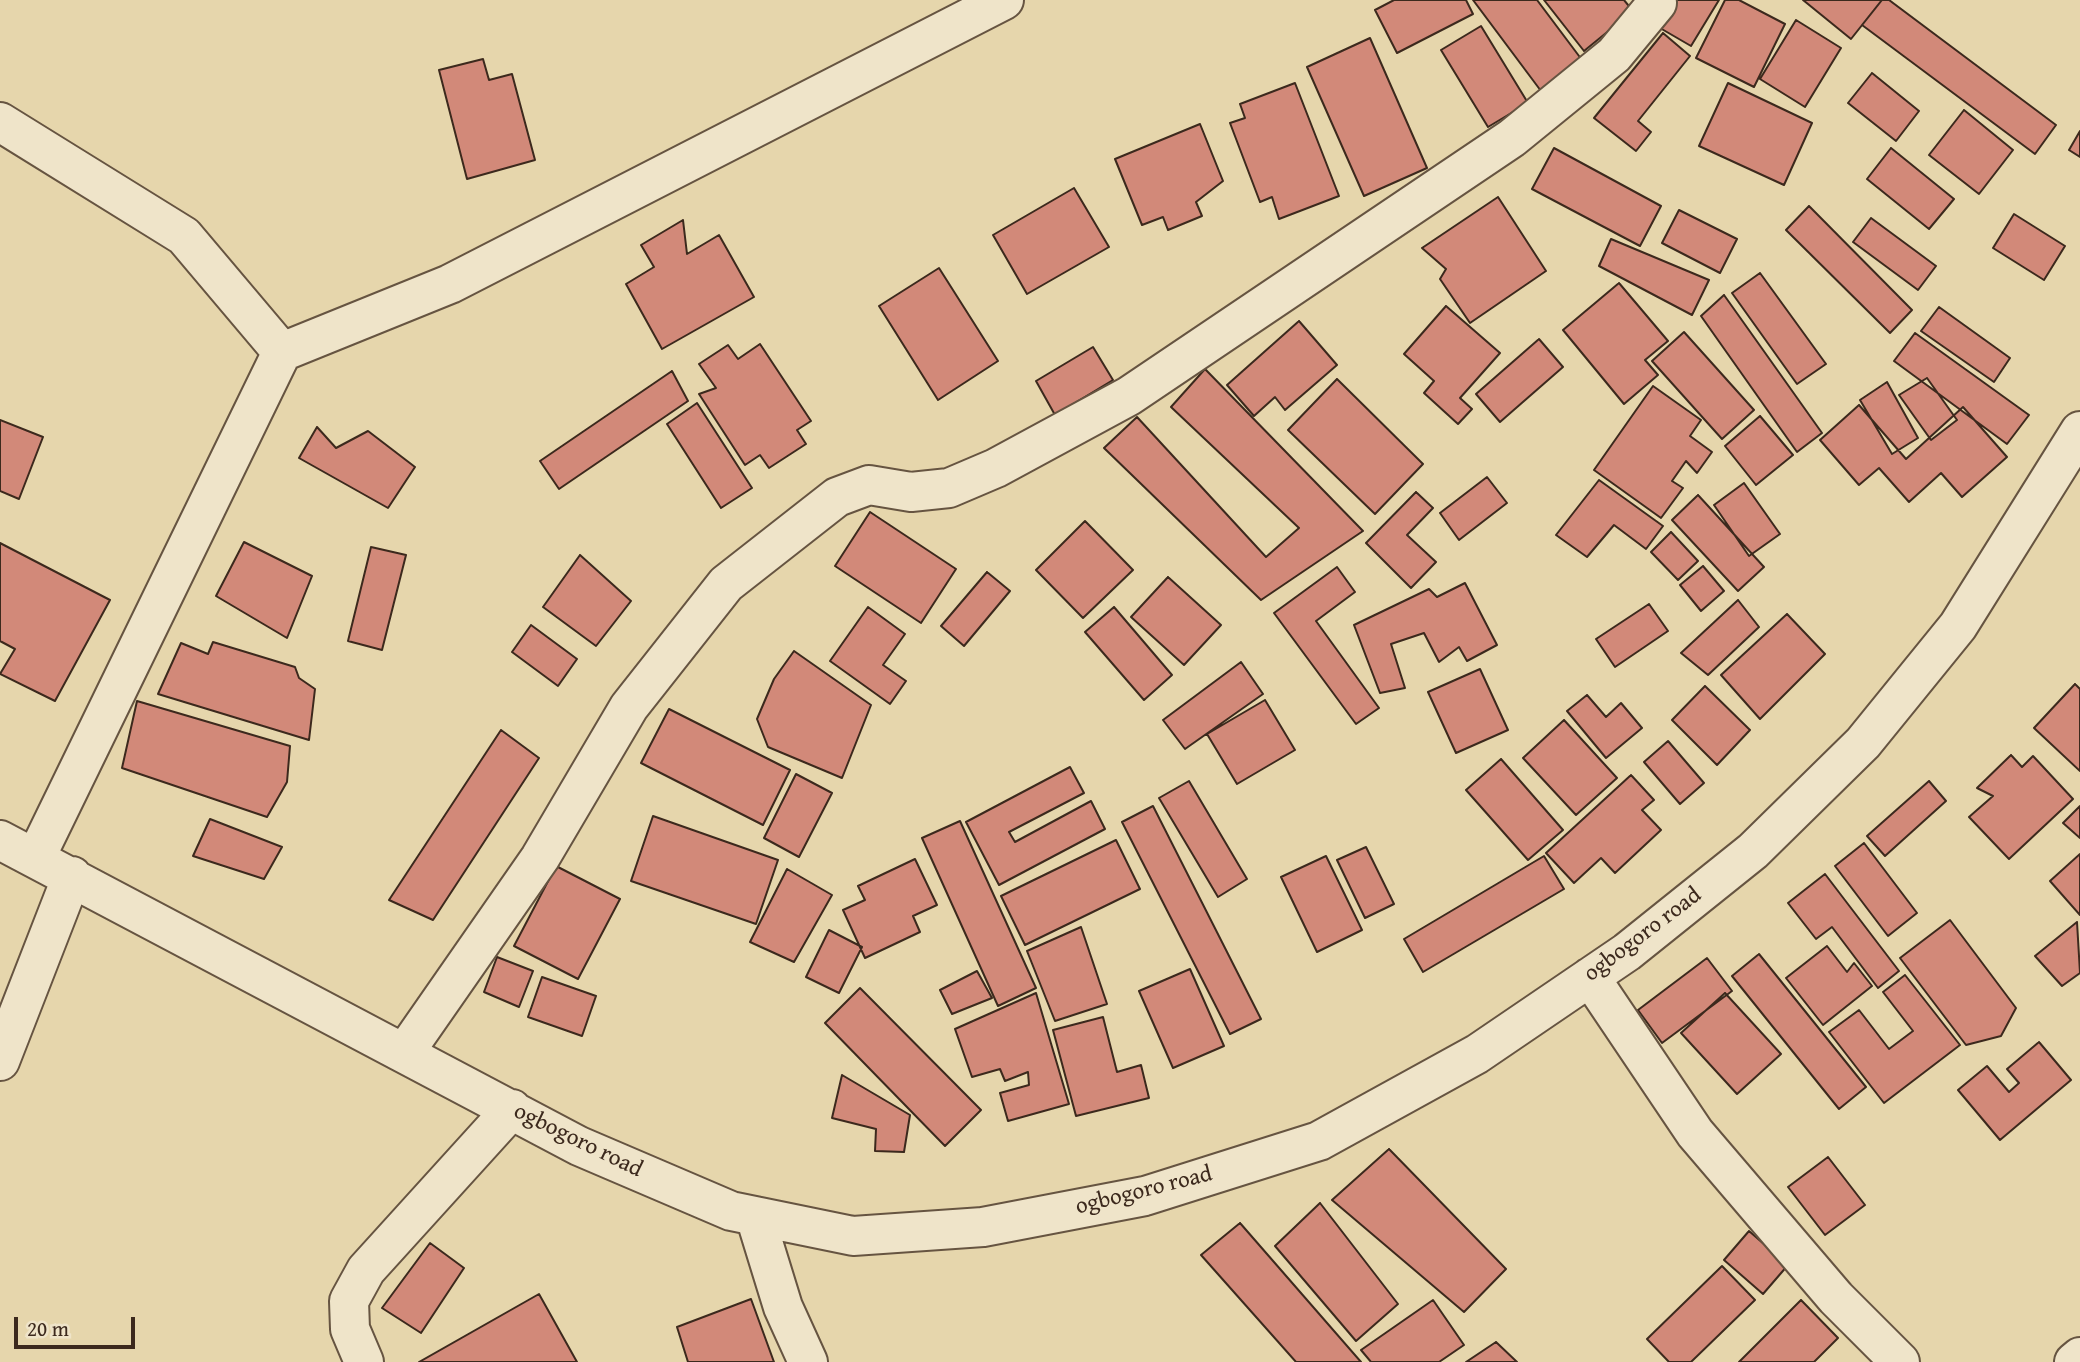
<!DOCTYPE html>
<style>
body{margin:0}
#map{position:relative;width:2080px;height:1362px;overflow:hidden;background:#e6d6ac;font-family:"Gentium Book Plus",serif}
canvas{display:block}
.scale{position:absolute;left:14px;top:1317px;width:121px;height:32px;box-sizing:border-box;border:4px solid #3c291d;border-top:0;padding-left:9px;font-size:21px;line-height:24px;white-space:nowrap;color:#3c291d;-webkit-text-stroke:5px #efe4c9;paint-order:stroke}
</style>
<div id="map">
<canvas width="2080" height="1362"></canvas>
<div class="scale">20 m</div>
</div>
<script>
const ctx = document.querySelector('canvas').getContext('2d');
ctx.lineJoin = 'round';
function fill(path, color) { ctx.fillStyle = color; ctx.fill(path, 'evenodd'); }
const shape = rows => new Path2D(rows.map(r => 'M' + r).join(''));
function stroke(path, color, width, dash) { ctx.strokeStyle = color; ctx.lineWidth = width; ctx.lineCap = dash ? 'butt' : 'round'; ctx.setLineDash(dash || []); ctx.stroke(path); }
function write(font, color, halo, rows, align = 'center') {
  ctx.font = font + ' "Gentium Book Plus",serif'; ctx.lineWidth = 6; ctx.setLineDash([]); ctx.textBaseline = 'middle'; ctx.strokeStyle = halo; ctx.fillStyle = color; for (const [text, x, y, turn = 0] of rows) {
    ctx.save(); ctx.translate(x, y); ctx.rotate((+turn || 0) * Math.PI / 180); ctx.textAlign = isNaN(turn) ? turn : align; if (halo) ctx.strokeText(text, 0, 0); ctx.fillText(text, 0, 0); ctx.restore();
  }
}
const building = shape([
 [1394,0,1466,0,1473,14,1397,53,1375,10,1394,0],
 [1473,0,1537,0,1582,60,1541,91,1473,0],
 [1544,0,1624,0,1633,11,1584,51,1544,0],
 [1677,0,1719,0,1691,46,1660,28,1677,0],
 [1725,0,1739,0,1785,24,1754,87,1696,58,1725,0],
 [1803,0,1882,0,1851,39,1803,0],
 [1882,0,1889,0,2056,125,2035,154,1862,25,1882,0],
 [1796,20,1841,48,1805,107,1760,79,1796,20],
 [1481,26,1528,103,1488,127,1441,50,1481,26],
 [1663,33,1690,56,1638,121,1651,132,1636,151,1594,118,1663,33],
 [1370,38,1427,168,1364,196,1307,67,1370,38],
 [483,59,489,80,512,74,535,160,467,179,439,70,483,59],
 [1872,73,1919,111,1896,141,1848,103,1872,73],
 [1295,83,1339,196,1279,219,1272,197,1260,202,1230,123,1245,118,1240,104,1295,83],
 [1728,83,1812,123,1784,185,1699,146,1728,83],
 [1964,110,2013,150,1979,194,1929,155,1964,110],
 [1200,124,1223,181,1196,202,1202,216,1168,230,1163,217,1142,225,1115,159,1200,124],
 [2080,131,2080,157,2069,150,2080,131],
 [1554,148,1661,206,1640,246,1532,189,1554,148],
 [1891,148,1954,199,1929,229,1867,179,1891,148],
 [1074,188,1109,247,1027,294,993,235,1074,188],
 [1498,197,1546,271,1470,323,1440,279,1446,269,1422,248,1498,197],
 [1809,206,1912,310,1890,333,1786,230,1809,206],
 [1679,210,1737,239,1720,273,1662,243,1679,210],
 [2014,214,2065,246,2044,280,1993,248,2014,214],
 [1871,218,1936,266,1918,290,1853,242,1871,218],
 [683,220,687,254,719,235,754,297,662,349,626,284,654,267,641,245,683,220],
 [1611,239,1709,280,1692,315,1599,266,1611,239],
 [939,268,998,361,938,400,879,306,939,268],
 [1760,273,1826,364,1797,384,1732,293,1760,273],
 [1619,283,1668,341,1645,360,1658,375,1624,404,1563,330,1619,283],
 [1724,295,1822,433,1797,452,1701,316,1724,295],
 [1446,306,1500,353,1460,398,1472,409,1458,424,1424,393,1434,381,1404,354,1446,306],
 [1939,307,2010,358,1994,382,1921,331,1939,307],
 [1299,321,1337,365,1285,410,1275,397,1254,416,1227,385,1299,321],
 [1684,332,1754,410,1722,439,1652,361,1684,332],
 [1915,333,2029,415,2007,444,1894,361,1915,333],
 [1539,339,1563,367,1500,422,1476,394,1539,339],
 [760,344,811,421,797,430,806,444,769,468,760,455,745,465,699,394,716,388,699,364,728,345,738,359,760,344],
 [1093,347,1113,380,1055,415,1036,381,1093,347],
 [1205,369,1363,531,1261,600,1104,448,1137,417,1266,557,1299,528,1171,407,1205,369],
 [672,371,688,401,559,489,540,461,672,371],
 [1927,378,1957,420,1931,440,1899,395,1927,378],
 [1337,379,1423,464,1375,514,1288,430,1337,379],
 [1887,382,1918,438,1892,454,1860,400,1887,382],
 [1653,386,1701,420,1690,436,1712,452,1697,473,1686,461,1672,481,1683,488,1661,518,1594,470,1653,386],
 [697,403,752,488,721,508,667,424,697,403],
 [1859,405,1906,459,1963,407,2007,457,1962,497,1941,473,1909,502,1879,468,1859,485,1820,440,1859,405],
 [1760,416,1793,455,1756,485,1725,446,1760,416],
 [0,420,43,437,19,499,0,491,0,420],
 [317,427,336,448,368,431,415,467,388,508,299,458,317,427],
 [1487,477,1507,503,1459,540,1440,513,1487,477],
 [1599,480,1663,526,1646,549,1614,525,1587,557,1556,535,1599,480],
 [1744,483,1780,534,1749,556,1714,505,1744,483],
 [1416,492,1433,508,1407,535,1436,562,1411,588,1366,543,1416,492],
 [1698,495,1764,567,1738,591,1672,520,1698,495],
 [870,512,956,569,921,623,835,566,870,512],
 [1085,521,1133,570,1083,618,1036,570,1085,521],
 [1671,532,1698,561,1678,580,1651,552,1671,532],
 [244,542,312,576,287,638,216,596,244,542],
 [0,543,110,600,55,701,0,674,15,649,0,641,0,543],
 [371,547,406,555,382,650,348,641,371,547],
 [580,555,631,601,596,646,543,607,580,555],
 [1703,566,1724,591,1701,611,1680,585,1703,566],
 [1337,567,1355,592,1316,621,1379,708,1356,724,1274,613,1337,567],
 [987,572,1010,591,964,646,941,626,987,572],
 [1168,577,1221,625,1184,665,1131,617,1168,577],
 [1465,583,1497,645,1467,661,1459,647,1439,662,1424,633,1391,644,1405,688,1380,693,1354,625,1429,589,1437,597,1465,583],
 [1738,600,1759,627,1708,675,1681,653,1738,600],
 [1649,604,1668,631,1615,667,1596,639,1649,604],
 [868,607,905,634,883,665,906,681,890,704,830,661,868,607],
 [1114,607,1172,675,1144,700,1085,632,1114,607],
 [1787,614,1825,654,1760,719,1721,675,1787,614],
 [531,625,577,659,558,686,512,652,531,625],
 [213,642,295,667,299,678,315,689,309,740,158,694,181,643,208,654,213,642],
 [794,651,871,705,842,778,768,747,757,719,774,679,794,651],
 [1241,662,1263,694,1185,749,1163,720,1241,662],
 [1480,669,1508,730,1456,753,1428,692,1480,669],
 [2075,684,2080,689,2080,771,2034,728,2075,684],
 [1705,686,1750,730,1717,765,1672,720,1705,686],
 [1587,695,1606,717,1621,703,1642,728,1606,758,1567,711,1587,695],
 [1265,700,1295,750,1237,784,1207,734,1265,700],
 [137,701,290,746,287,782,267,817,122,768,137,701],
 [669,709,790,770,763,825,641,763,669,709],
 [1564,720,1617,778,1576,815,1523,758,1564,720],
 [501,730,539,758,433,920,389,900,501,730],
 [1668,741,1704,783,1680,804,1644,762,1668,741],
 [2011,755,2022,767,2033,756,2073,799,2009,859,1969,817,1993,796,1977,788,2011,755],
 [1501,759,1563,830,1528,860,1466,790,1501,759],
 [1070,767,1084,793,1009,832,1015,842,1091,801,1105,829,999,885,966,822,1070,767],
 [796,774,832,793,799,857,764,838,796,774],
 [1631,775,1654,800,1642,810,1661,830,1615,873,1601,858,1574,883,1546,853,1631,775],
 [1189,781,1247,879,1218,897,1159,798,1189,781],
 [1929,781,1946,801,1885,856,1867,836,1929,781],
 [1153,806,1261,1019,1230,1034,1122,822,1153,806],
 [2080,806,2080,838,2063,823,2080,806],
 [653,816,778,860,756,924,631,881,653,816],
 [210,819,282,847,264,879,193,856,210,819],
 [960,821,1036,988,998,1006,922,838,960,821],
 [1116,840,1140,889,1025,945,1001,896,1116,840],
 [1864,843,1917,913,1888,936,1835,866,1864,843],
 [1366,847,1394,904,1365,918,1337,860,1366,847],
 [2080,854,2080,915,2050,881,2080,854],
 [1326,856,1362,930,1317,952,1281,877,1326,856],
 [1544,856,1564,889,1423,972,1404,939,1544,856],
 [915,859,937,905,913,916,920,932,865,958,843,910,865,900,858,886,915,859],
 [556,866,620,899,578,979,514,946,556,866],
 [787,869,832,895,794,962,750,942,787,869],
 [1825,874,1899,971,1878,988,1832,927,1816,939,1788,903,1825,874],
 [1950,920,2016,1008,2001,1036,1966,1045,1900,958,1950,920],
 [2077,922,2080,973,2062,986,2035,956,2077,922],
 [1081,927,1107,1004,1055,1021,1027,951,1081,927],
 [829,930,862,947,839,993,806,977,829,930],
 [1827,946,1847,972,1854,963,1872,986,1823,1025,1786,978,1827,946],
 [1759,954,1866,1087,1839,1109,1732,976,1759,954],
 [497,957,533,971,519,1007,484,992,497,957],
 [1707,958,1732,991,1662,1043,1638,1010,1707,958],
 [1190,969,1224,1046,1173,1068,1139,991,1190,969],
 [977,971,992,998,952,1014,940,990,977,971],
 [1905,975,1960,1045,1884,1103,1829,1032,1859,1010,1889,1049,1913,1031,1883,992,1905,975],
 [542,977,596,996,582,1036,528,1017,542,977],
 [860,988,981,1110,945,1146,825,1023,860,988],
 [1036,993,1069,1104,1008,1121,1000,1093,1029,1085,1028,1072,1005,1081,1000,1069,972,1077,955,1029,1036,993],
 [1725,993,1781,1054,1737,1094,1681,1033,1725,993],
 [1103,1017,1117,1072,1141,1065,1149,1098,1076,1116,1053,1030,1103,1017],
 [2039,1042,2071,1080,2000,1140,1958,1090,1987,1066,2009,1092,2019,1083,2007,1069,2039,1042],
 [842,1075,910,1115,904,1152,875,1151,876,1129,832,1118,842,1075],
 [1389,1149,1506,1269,1464,1312,1332,1200,1389,1149],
 [1828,1157,1865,1205,1825,1235,1788,1187,1828,1157],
 [1320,1203,1398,1304,1356,1341,1275,1246,1320,1203],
 [1240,1223,1361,1362,1296,1362,1201,1255,1240,1223],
 [1749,1231,1788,1265,1763,1294,1724,1260,1749,1231],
 [430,1243,464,1268,421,1333,382,1308,430,1243],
 [1722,1266,1755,1300,1691,1362,1669,1362,1647,1339,1722,1266],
 [539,1294,577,1362,419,1362,539,1294],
 [751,1299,774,1362,688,1362,677,1327,751,1299],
 [1433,1300,1464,1345,1439,1362,1371,1362,1361,1350,1433,1300],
 [1801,1300,1838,1338,1814,1362,1739,1362,1801,1300],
 [1496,1342,1517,1362,1466,1362,1496,1342]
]);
fill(building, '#d28979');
stroke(building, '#3c291d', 2);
const minor = shape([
 [0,122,184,236,282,352],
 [0,840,579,1146,731,1211,853,1236,983,1227,1145,1196,1319,1141,1477,1054,1627,952,1753,851,1863,743,1958,626,2080,431],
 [36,857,282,352,450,284,1004,0],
 [1590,977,1695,1133,1836,1298,1900,1362],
 [405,1052,540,858,629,707,726,584,837,497,869,485,911,492,949,488,996,468,1129,396,1512,138,1614,55,1657,3],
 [0,1061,72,876],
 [755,1216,783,1307,808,1362],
 [364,1362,350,1329,349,1301,366,1270,512,1109],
 [2074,1362,2080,1357]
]);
stroke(minor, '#665441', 42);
stroke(minor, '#efe4c9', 38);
write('23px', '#3c291d', '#efe4c9', [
 ["ogbogoro road",1643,935,-37],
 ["ogbogoro road",578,1141,26],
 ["ogbogoro road",1144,1191,-14]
]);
</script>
